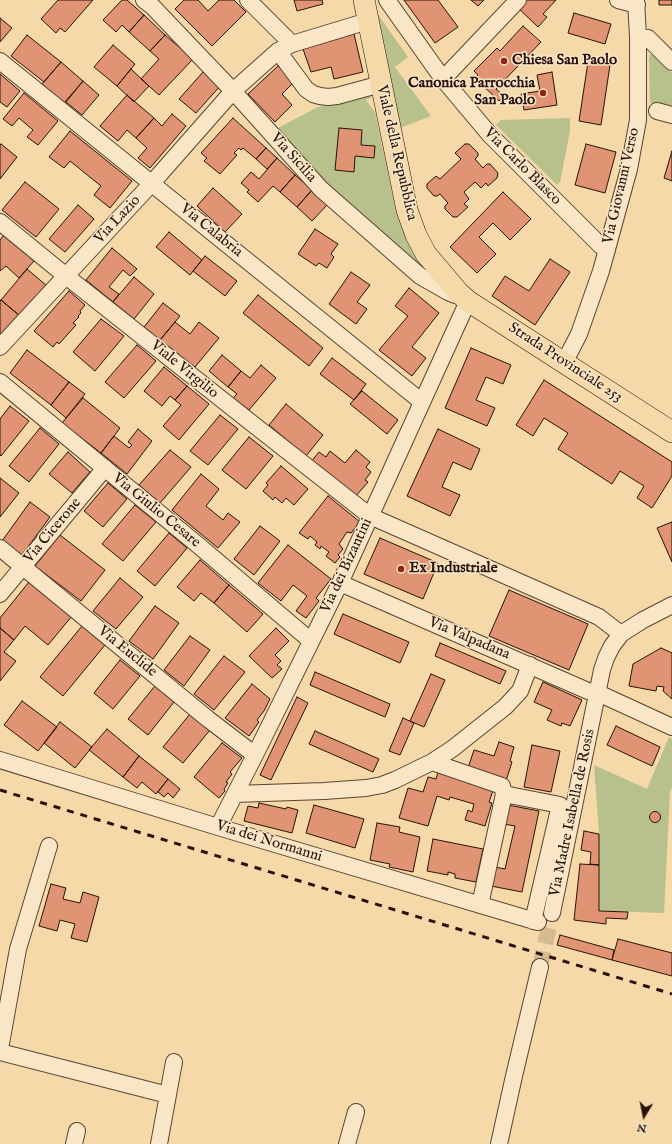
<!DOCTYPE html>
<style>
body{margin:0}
#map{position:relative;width:672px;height:1144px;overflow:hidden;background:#f5d9a9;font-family:"IM FELL English",serif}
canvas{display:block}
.north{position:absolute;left:624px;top:1096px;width:40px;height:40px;-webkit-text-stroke:3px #f8e6c7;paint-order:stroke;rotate:190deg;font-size:11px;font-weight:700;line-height:16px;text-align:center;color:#27130a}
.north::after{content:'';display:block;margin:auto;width:14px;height:18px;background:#27130a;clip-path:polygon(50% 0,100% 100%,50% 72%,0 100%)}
</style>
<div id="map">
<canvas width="672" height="1144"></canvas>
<div class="north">N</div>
</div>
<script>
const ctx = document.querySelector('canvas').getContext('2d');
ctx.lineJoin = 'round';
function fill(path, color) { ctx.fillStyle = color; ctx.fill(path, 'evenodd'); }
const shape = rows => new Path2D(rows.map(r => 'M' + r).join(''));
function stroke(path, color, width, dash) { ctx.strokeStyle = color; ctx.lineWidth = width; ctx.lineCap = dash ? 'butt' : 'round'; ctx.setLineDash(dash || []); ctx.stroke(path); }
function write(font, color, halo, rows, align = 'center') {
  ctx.font = font + ' "IM FELL English",serif'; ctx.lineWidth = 3; ctx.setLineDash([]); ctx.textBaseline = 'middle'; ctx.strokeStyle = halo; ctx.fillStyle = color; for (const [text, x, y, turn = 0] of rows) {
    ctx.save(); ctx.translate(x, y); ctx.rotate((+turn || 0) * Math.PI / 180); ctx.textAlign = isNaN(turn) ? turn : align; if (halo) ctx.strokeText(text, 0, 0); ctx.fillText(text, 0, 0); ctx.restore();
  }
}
fill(shape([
 [374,9,408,57,395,67,431,116,400,128],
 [650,54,654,56,672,73,672,109,650,103,649,56],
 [369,91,371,98,366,100,375,112,395,207,402,228,412,249,430,273,429,275,325,186,276,129,316,108],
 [570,118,570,131,560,182,557,185,496,125,501,120],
 [669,737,672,739,672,787,670,792,664,913,599,911,599,834,594,765,647,789]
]), '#b8c08b');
const building = shape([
 [58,0,93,0,65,32,60,28,56,33,41,19,58,0],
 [122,0,127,0,144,15,129,32,122,25,116,32,103,20,122,0],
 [184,0,198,0,208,11,219,0,234,0,246,12,212,46,175,9,184,0],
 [294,0,322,0,323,4,297,11,294,0],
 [404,0,438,0,458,27,435,43,404,0],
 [471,0,484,0,478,6,471,0],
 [523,0,556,0,543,14,547,17,538,27,516,6,523,0],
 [659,0,672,0,672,5,659,5,659,0],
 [574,13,611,24,605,44,568,33,574,13],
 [144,15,165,35,150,51,129,32,144,15],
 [0,18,12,28,0,42,0,18],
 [523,26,541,42,496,89,504,96,499,101,475,78,478,75,474,71,497,48,500,51,523,26],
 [354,34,363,72,334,79,331,67,311,72,303,49,354,34],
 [27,35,61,62,44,82,11,56,27,35],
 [165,35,193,59,159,95,141,79,159,59,150,51,165,35],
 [113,45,135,64,117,86,94,67,113,45],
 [61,62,83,81,64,103,42,84,61,62],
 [588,62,610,65,601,125,579,121,588,62],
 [278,66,294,82,282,94,292,105,275,122,248,94,278,66],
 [131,69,149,86,134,102,117,86,131,69],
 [204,71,221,85,196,113,179,99,204,71],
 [552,72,557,105,524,110,521,94,540,91,537,75,552,72],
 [0,74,20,91,7,107,0,102,0,74],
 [83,81,99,95,82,115,66,102,83,81],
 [24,93,58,121,38,145,27,137,33,130,19,118,12,126,3,119,24,93],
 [127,95,154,118,136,138,127,130,118,141,100,126,127,95],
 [172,114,186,126,150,168,138,158,147,148,136,138,154,118,162,126,172,114],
 [233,118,266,148,256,159,243,148,241,150,239,148,234,153,237,155,220,174,204,161,207,158,201,153,233,118],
 [339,128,362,130,361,145,375,146,374,158,355,156,354,172,335,170,339,128],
 [70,131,132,181,110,208,94,195,101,186,70,161,64,168,49,157,70,131],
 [1,144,17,157,0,179,0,145,1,144],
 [465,144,469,144,478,153,478,156,475,159,483,168,487,164,490,164,498,173,497,178,488,186,486,183,481,188,475,182,464,192,469,199,464,204,468,207,457,217,453,217,445,209,445,206,448,203,440,194,437,196,434,196,427,188,427,184,436,176,440,179,461,159,455,153,465,144],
 [586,144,616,152,605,193,575,185,586,144],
 [266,148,277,158,267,169,256,159,266,148],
 [672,151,672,181,664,178,672,151],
 [277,158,295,175,280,192,273,186,258,202,247,192,249,190,241,183,251,172,259,179,277,158],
 [295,175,312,190,297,207,280,192,295,175],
 [25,182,59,209,36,237,2,210,25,182],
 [213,188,242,214,225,232,197,206,213,188],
 [312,190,327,205,312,221,297,207,312,190],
 [503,192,531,219,510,240,493,223,479,237,496,254,477,273,450,247,503,192],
 [78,205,94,219,65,252,49,239,78,205],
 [315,229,338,244,331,254,334,257,327,268,319,263,316,266,298,254,315,229],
 [169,232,202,260,190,275,156,247,169,232],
 [4,235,34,261,19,278,6,266,0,271,0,240,4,235],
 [112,248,137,269,130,276,123,270,109,287,119,294,113,302,86,280,112,248],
 [205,256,237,281,225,296,193,271,205,256],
 [550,259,570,272,535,325,492,296,505,276,529,291,550,259],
 [27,269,47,286,20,316,1,300,27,269],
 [351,272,370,285,357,302,367,309,356,324,329,304,351,272],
 [134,277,154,294,134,319,113,302,134,277],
 [409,288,439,313,412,347,426,358,412,376,379,350,408,316,395,306,409,288],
 [69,291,85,305,80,311,81,313,78,316,79,317,73,323,76,325,59,344,57,342,53,347,34,331,69,291],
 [258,295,323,348,309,366,243,313,258,295],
 [1,300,20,316,0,340,0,301,1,300],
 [163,303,180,316,160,340,144,327,163,303],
 [101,319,124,336,95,371,73,352,101,319],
 [175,322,190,334,199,322,219,338,195,367,160,340,175,322],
 [137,345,156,361,124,398,105,382,137,345],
 [471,348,511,365,503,384,486,377,476,400,495,408,487,426,445,408,471,348],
 [27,350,69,382,51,405,10,373,27,350],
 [222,355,241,371,228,387,209,371,222,355],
 [332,358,366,384,354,400,320,374,332,358],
 [261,365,276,378,249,410,233,398,237,394,228,387,241,371,250,378,261,365],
 [164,367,187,386,175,400,170,396,162,406,144,391,164,367],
 [544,380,672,462,672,476,652,508,637,498,644,486,620,471,612,484,558,449,568,433,544,418,533,436,516,425,544,380],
 [69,382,85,394,66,418,51,405,69,382],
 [187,386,209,404,179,440,163,426,181,405,175,400,187,386],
 [362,391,398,420,387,434,350,404,362,391],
 [83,398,120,428,101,453,62,423,83,398],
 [286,404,323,435,306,456,269,425,286,404],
 [10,406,29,421,1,456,0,455,0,419,10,406],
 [220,415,238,429,208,465,190,451,220,415],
 [40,428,59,444,29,482,9,466,40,428],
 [138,429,152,441,127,474,101,453,114,436,129,448,132,445,128,442,138,429],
 [438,429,480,449,471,470,453,462,442,487,460,495,450,516,407,496,438,429],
 [249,437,273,456,246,489,222,470,249,437],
 [170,450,191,467,160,503,139,485,170,450],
 [356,450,370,462,366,467,371,472,365,480,368,482,355,497,311,462,319,452,326,457,330,451,345,463,356,450],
 [68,452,90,472,72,493,49,474,68,452],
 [281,466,308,489,294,505,286,498,282,503,275,497,273,500,263,491,268,485,266,483,281,466],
 [201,474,219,489,206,506,223,520,228,513,240,522,218,548,172,510,201,474],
 [0,478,19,493,0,517,0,478],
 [108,483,127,499,103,527,84,511,108,483],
 [328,496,360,522,351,533,347,532,339,544,343,549,338,555,340,557,335,563,326,556,329,552,321,546,320,549,315,545,317,542,310,536,308,539,299,533,328,496],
 [30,502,50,517,22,555,2,541,30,502],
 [135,505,156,522,123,561,102,544,135,505],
 [672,522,672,562,657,528,672,522],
 [260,526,280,541,254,575,234,559,260,526],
 [169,533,187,548,155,586,137,571,169,533],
 [60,535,105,570,81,601,35,566,60,535],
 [380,538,438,563,423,599,364,574,380,538],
 [288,545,331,579,316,598,319,601,306,618,296,611,307,596,293,585,281,601,258,583,288,545],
 [200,560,229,585,214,603,201,593,194,601,177,587,200,560],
 [120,578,143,597,116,629,93,611,120,578],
 [29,582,72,616,48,645,25,626,14,640,0,628,0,618,29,582],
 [229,585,263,614,247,632,214,603,229,585],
 [509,590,588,624,569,670,489,636,509,590],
 [155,606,179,623,153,659,129,641,155,606],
 [343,614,409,642,400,663,334,634,343,614],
 [82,626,105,645,63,696,40,677,82,626],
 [0,628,14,640,4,652,16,661,0,681,0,628],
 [276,628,289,641,275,655,281,661,277,665,282,669,272,678,249,656,276,628],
 [190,636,210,650,184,686,164,670,190,636],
 [440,643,506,671,500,684,435,656,440,643],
 [661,648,672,653,672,699,663,691,664,687,657,686,656,691,629,686,633,664,661,648],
 [224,656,245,672,214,710,194,694,224,656],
 [120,660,140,676,113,709,94,693,120,660],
 [315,672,390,704,385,717,310,685,315,672],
 [431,674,445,680,424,727,410,721,431,674],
 [543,682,582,700,570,726,562,723,561,726,547,720,552,710,534,702,543,682],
 [252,684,270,699,264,711,257,720,259,722,249,736,225,718,252,684],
 [155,686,174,702,148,735,128,719,155,686],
 [297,697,308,703,271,780,260,775,297,697],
 [22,701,57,727,38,751,4,725,22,701],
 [190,714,210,730,183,763,163,747,190,714],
 [403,718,414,723,400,755,389,751,403,718],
 [60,722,92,747,75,768,44,743,60,722],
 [616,726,660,747,652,766,607,745,616,726],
 [107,729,139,756,123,777,89,750,107,729],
 [315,731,379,759,373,772,309,744,315,731],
 [499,742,514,747,510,761,512,762,506,781,468,768,474,750,494,756,499,742],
 [222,743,242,758,230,772,232,774,226,782,228,783,224,789,225,791,219,798,194,777,222,743],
 [532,745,560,751,551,792,524,787,532,745],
 [139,756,168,779,156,794,142,782,137,788,123,777,139,756],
 [438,772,494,788,489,802,492,803,485,826,465,820,468,810,472,812,474,804,450,797,449,800,437,796,428,826,399,818,408,788,423,792,428,777,436,779,438,772],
 [168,779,180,789,173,798,168,793,164,797,158,792,168,779],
 [259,803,286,809,287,807,298,810,292,833,244,821,248,806,258,808,259,803],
 [314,805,364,819,355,848,306,833,314,805],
 [508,805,539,811,522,892,491,886,495,867,505,869,515,826,504,824,508,805],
 '649.5 817a5.5 5.5 0 1 1 11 0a5.5 5.5 0 1 1-11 0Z',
 [377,823,400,827,399,832,420,837,413,872,389,867,390,864,370,860,377,823],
 [584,831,599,834,599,865,590,864,591,852,581,850,584,831],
 [433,839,483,849,476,882,455,878,455,874,448,872,448,875,427,871,433,839],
 [580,864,599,865,599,911,628,912,627,919,606,918,606,924,574,920,580,864],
 [51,884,66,888,63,899,80,903,83,892,99,897,87,942,71,938,75,924,60,920,57,931,39,926,51,884],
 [560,935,614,950,612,960,557,945,560,935],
 [618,939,672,953,672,976,612,960,618,939]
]);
fill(building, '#e09473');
stroke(building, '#27130a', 1);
stroke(shape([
 [540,967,552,913]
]), '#d6bb91', 16, [16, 8]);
const minor = shape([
 [144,0,152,6,233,91,321,189,420,276,448,292,455,295,459,293],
 [248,0,292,44],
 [387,0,443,79,490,135,600,245,607,250],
 [618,0,637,5],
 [638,37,648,38,672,62],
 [278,51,306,89,313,94,320,96,328,97,337,96,381,84],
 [0,61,422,402],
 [443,79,518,0],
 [657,111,672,115],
 [0,222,66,276,249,421,370,516,599,617,621,634],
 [0,347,152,183,233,91,278,51,292,44,368,21],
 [564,363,579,334,601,271,629,169,638,120,638,37,636,0],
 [0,382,198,545,311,641],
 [0,548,208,719,255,755],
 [340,583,588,691,598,693,672,727],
 [0,594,105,468],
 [0,760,218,827,538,922],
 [432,762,502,786,504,794,560,805,533,921],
 [235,794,324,791,366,788,382,785,395,780,432,762,452,749,505,707,520,691,530,665],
 [218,827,255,755,340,583,468,301],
 [480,905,504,794],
 [552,913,602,670,606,658,612,646,621,634,643,620,672,605],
 [0,1049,18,949,49,846],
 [0,1052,168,1095],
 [74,1144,77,1131],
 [159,1144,174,1062],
 [347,1144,356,1112],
 [499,1144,514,1076,540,967]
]);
const major = shape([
 [364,0,407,210,416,235,426,254,459,293,468,301,672,432]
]);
stroke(minor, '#5a4432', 18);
stroke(major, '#27130a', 22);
stroke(minor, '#f8e6c7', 16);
stroke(major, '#f5d9a9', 21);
stroke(shape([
 [0,790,672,994]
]), '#27130a', 3, [7, 7]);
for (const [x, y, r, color] of [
 [504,61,4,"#8f2418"],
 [543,93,4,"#8f2418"],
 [401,569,4,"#8f2418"]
]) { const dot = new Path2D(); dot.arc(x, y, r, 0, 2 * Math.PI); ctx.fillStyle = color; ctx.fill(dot); stroke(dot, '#f8e6c7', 1.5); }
write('bold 15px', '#27130a', '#f8e6c7', [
 ["Chiesa San Paolo",512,61],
 ["Canonica Parrocchia",535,84,"right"],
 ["San Paolo",535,101,"right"],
 ["Ex Industriale",409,569]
], 'left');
write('15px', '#27130a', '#f8e6c7', [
 ["Viale della Repubblica",396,153,77],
 ["Via Sicilia",293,158,48],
 ["Via Carlo Blasco",522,167,45],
 ["Via Giovanni Verso",622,186,-77],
 ["Via Lazio",118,220,-47],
 ["Via Calabria",211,231,39],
 ["Strada Provinciale 253",565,363,33],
 ["Viale Virgilio",184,370,39],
 ["Via Giulio Cesare",156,511,39],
 ["Via Cicerone",53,531,-50],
 ["Via dei Bizantini",347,566,-65],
 ["Via Valpadana",469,639,23],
 ["Via Euclide",127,652,39],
 ["Via Madre Isabella de Rosis",573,813,-78],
 ["Via dei Normanni",269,842,17]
]);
</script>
